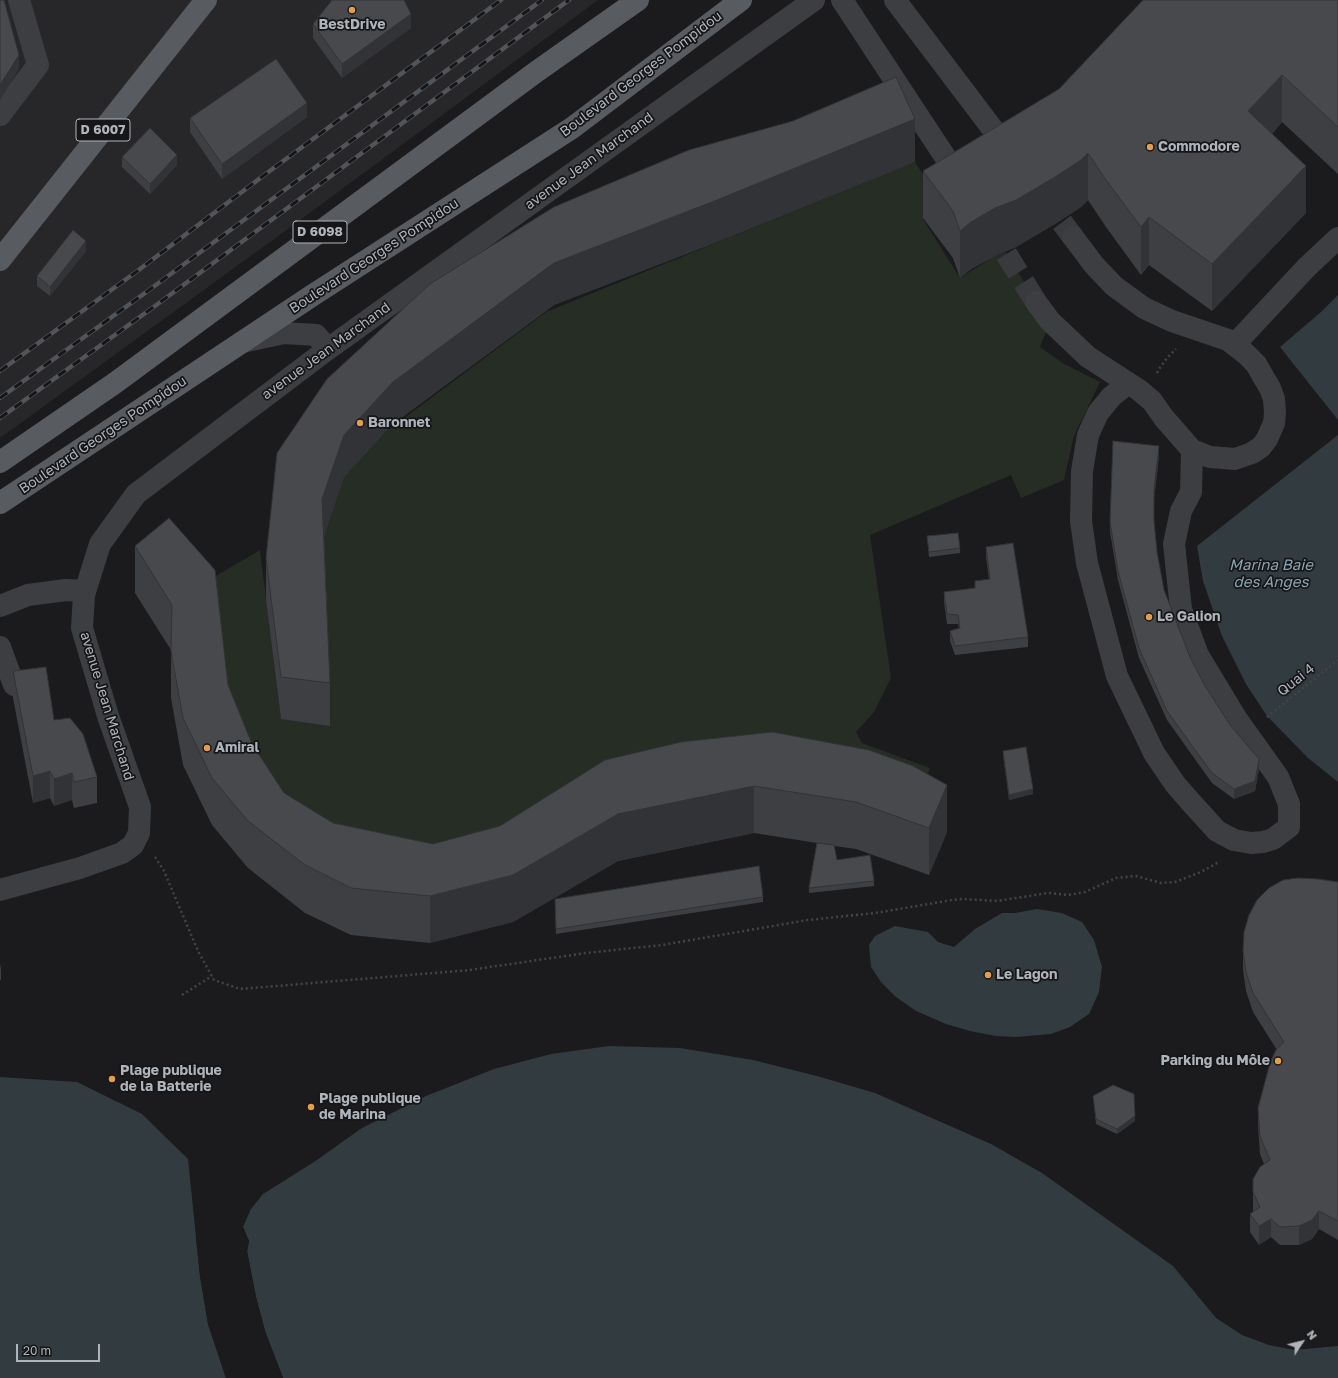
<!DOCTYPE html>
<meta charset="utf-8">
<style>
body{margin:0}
#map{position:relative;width:1338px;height:1378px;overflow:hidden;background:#1b1b1d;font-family:"Golos Text",sans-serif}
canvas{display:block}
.north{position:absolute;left:1282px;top:1322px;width:40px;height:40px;-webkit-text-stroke:3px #161618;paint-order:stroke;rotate:55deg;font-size:11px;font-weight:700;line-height:16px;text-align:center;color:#afb4bb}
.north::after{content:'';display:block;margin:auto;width:14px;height:18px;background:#afb4bb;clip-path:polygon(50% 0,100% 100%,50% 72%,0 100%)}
.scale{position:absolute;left:16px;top:1344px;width:84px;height:18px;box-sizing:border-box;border:2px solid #afb4bb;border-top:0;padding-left:5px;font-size:12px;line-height:14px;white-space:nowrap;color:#afb4bb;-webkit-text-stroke:3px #161618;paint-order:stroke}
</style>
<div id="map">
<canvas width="1338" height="1378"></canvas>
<div class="north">N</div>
<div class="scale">20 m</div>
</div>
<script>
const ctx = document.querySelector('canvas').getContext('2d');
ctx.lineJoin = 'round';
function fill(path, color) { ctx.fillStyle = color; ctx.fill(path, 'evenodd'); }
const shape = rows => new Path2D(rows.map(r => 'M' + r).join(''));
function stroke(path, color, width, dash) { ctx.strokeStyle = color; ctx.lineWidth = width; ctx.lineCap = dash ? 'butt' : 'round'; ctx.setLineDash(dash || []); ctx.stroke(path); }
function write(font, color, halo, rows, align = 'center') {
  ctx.font = font + ' "Golos Text",sans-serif'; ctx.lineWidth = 3.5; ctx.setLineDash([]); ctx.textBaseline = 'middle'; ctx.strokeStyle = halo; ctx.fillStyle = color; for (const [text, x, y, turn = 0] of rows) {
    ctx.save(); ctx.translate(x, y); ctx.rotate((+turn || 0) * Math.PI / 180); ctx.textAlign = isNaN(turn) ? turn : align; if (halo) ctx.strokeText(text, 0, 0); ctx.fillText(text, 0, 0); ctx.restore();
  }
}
fill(shape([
 [0,0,598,0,288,229,0,438]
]), '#27272a');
fill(shape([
 [915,162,943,206,923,219,960,278,995,256,1006,252,1036,302,1050,321,1040,347,1064,364,1100,382,1074,436,1064,480,1021,498,1011,475,870,535,891,678,874,712,856,732,862,743,930,768,913,813,869,797,500,873,284,841,192,590,260,550,281,719,322,541,344,477,387,431,546,312]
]), '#252d25');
fill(shape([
 [1338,295,1338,420,1280,347,1321,312],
 [1338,435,1338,782,1308,758,1267,716,1246,684,1222,636,1203,581,1197,546],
 [1037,909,1062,913,1082,922,1094,940,1102,967,1099,992,1089,1014,1070,1027,1051,1034,1016,1037,996,1036,970,1031,946,1024,916,1011,896,997,881,982,871,967,869,945,875,936,895,926,928,932,938,942,954,947,975,929,1002,913,1015,913],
 [609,1046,680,1048,753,1060,817,1076,875,1093,991,1144,1042,1173,1173,1266,1216,1318,1242,1335,1269,1345,1294,1350,1338,1346,1338,1378,283,1378,265,1331,256,1297,247,1251,249,1241,243,1227,251,1209,263,1194,314,1162,362,1128,426,1096,494,1069,551,1054],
 [0,1077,77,1082,142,1114,188,1159,200,1276,208,1324,226,1378,0,1378]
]), '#323b40');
fill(shape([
 [243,1227,249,1241,247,1251,256,1297,265,1331,283,1378,281,1378,263,1331,254,1297,245,1252,247,1242,241,1229],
 [196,1238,198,1238,202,1275,210,1323,228,1378,226,1378,208,1324,200,1276]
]), '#1b1b1d');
stroke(shape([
 [1042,196,1073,237],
 [989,226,1036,302]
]), '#393a3d', 22, [22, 11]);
stroke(shape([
 [1157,373,1159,369,1168,357,1176,349],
 [1267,717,1338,660],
 [155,857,164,871,198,951,214,980,240,989,470,970,586,953,662,945,808,920,875,913,952,900,963,899,997,901,1048,893,1068,895,1085,892,1116,878,1136,876,1161,883,1175,882,1201,872,1219,862],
 [182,995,212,976]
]), '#424548', 2.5, [2, 3]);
stroke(shape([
 [842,0,961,181],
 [895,0,1007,148],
 [0,115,38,65,19,0],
 [1036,302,1050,321,1088,357,1139,390,1152,401,1164,418,1192,450,1210,457,1235,459,1252,453,1261,447,1267,439,1274,423,1275,413,1274,399,1270,388,1264,378,1256,364,1246,354,1228,340,1172,321,1144,308,1114,286,1094,265,1073,237],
 [242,342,284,333,316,335,328,349],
 [1235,344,1307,267,1338,238],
 [1128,383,1111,397,1098,413,1088,435,1082,471,1081,521,1087,563,1117,676,1154,753,1175,784,1188,799,1217,831,1234,840,1251,843,1263,842,1273,839,1289,827,1289,804,1278,777,1236,718,1198,655,1181,609,1174,544,1181,511,1191,492,1192,450],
 [0,606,28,595,66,590,85,591],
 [0,647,14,685],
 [0,890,80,868,122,853,133,845,139,833,140,807,108,716,82,628,84,595,100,544,136,494,328,349,814,0]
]), '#3c3e41', 22);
stroke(shape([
 [0,260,206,0],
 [0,462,115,383,536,72,638,0],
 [0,503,313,295,572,128,741,0]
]), '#585b60', 22);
const rail = shape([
 [0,371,136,272,263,176,501,0],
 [0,398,145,293,542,0],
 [0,418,155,306,569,0]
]);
stroke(rail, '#515458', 4.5);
stroke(rail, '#161618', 3, [9]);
fill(shape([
 [1338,0,1338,174,1282,122,1272,134,1306,213,1212,311,1149,265,1141,275,1106,227,1088,200,1081,207,1055,224,1016,247,995,256,971,269,960,278,953,258,923,218,923,171],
 [313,24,411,28,342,78,313,38],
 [307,117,222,179,190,132,190,118],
 [122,157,177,165,150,194,122,167],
 [915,162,717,242,554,305,393,424,344,477,324,536,330,683,330,726,281,719,266,600,266,558,327,379],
 [86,251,50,296,37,286,37,276],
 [1159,456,1154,499,1154,521,1157,552,1164,590,1190,657,1205,686,1230,725,1259,769,1255,791,1234,799,1212,783,1167,720,1139,658,1118,580,1110,532,1110,522],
 [927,536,960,548,960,553,929,557],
 [135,546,228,685,252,744,284,793,333,823,433,844,500,826,681,742,947,832,929,875,856,849,834,846,837,860,874,881,874,886,809,893,809,888,817,843,754,833,618,861,513,922,430,943,351,935,305,913,248,868,212,825,183,765,171,698,171,650,135,593],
 [986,547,1028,637,1028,647,955,655,950,641,950,631,959,628,958,624,947,624,944,602,944,592,975,588,989,579,986,557],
 [13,671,54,720,97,777,97,803,74,808,72,800,54,806,50,798,33,803,13,698],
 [1003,751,1033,794,1009,800,1003,755],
 [1338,882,1338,1240,1319,1229,1312,1239,1299,1245,1280,1245,1271,1237,1259,1245,1250,1232,1250,1214,1253,1211,1253,1192,1264,1164,1260,1154,1258,1126,1258,1108,1277,1050,1253,1012,1246,991,1243,970,1243,951],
 [763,897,763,902,556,934,555,899],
 [0,963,1,970,1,980,0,980],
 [1093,1096,1135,1121,1117,1134,1096,1124]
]), '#3e3f42');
fill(shape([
 [411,14,411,28,342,78,342,64],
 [19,55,19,69,0,100,0,85],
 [1282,75,1282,122,1248,159,1248,111],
 [307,103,307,117,222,179,222,164],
 [915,119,915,162,717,242,554,305,393,424,344,477,322,541,322,499,344,435,393,382,554,263],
 [1088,153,1088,200,1081,207,1055,224,1016,247,995,256,971,269,960,278,960,231,971,222],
 [177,155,177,165,150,194,150,184],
 [1306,166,1306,213,1212,311,1212,264],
 [1149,217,1149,265,1141,275,1141,227],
 [86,241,86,251,50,296,50,287],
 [1159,446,1159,456,1154,500,1154,490],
 [1259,759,1259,769,1255,791,1234,799,1234,789],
 [50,771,50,798,33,803,33,776],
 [72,773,72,800,54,806,54,779],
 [947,785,947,832,929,875,929,828],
 [754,786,754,833,618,861,513,922,430,943,430,896,618,814],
 [1033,789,1033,794,1009,800,1009,795],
 [1135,1116,1135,1121,1117,1134,1117,1129],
 [1319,1211,1319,1229,1312,1239,1299,1245,1299,1226],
 [1271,1219,1271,1237,1259,1245,1259,1226]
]), '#323336');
const building = shape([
 [0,0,4,0,19,55,0,85,0,0],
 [332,0,404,0,411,14,342,64,313,24,332,0],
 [1143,0,1338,0,1338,127,1282,75,1248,111,1306,166,1212,264,1149,217,1141,227,1106,180,1088,153,1081,160,1055,177,1016,200,995,208,971,222,960,231,953,211,923,171,1059,89,1143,0],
 [276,59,307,103,222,164,190,118,276,59],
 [896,77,915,119,717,200,554,263,393,382,344,435,322,499,330,683,281,677,266,558,277,453,327,379,430,284,554,207,689,150,793,121,896,77],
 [150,128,177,155,150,184,122,157,150,128],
 [73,230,86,241,50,287,37,276,73,230],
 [1113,441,1159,446,1154,490,1154,521,1157,552,1164,590,1190,657,1205,686,1230,725,1259,759,1255,781,1234,789,1212,773,1167,711,1139,648,1118,571,1110,522,1113,441],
 [169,518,215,570,228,685,252,744,284,793,333,823,433,844,500,826,605,760,681,742,772,732,869,750,913,766,947,785,929,828,856,802,754,786,618,814,513,875,430,896,351,888,305,865,248,821,212,778,183,718,171,651,172,605,135,546,169,518],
 [958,533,960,548,929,552,927,536,958,533],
 [1013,543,1028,637,955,646,950,631,960,628,958,615,947,614,944,592,975,588,975,581,990,579,986,547,1013,543],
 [46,667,54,720,70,718,83,734,97,777,74,782,72,773,54,779,50,771,33,776,13,671,46,667],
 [1026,747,1033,789,1009,795,1003,751,1026,747],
 [817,843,834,845,837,860,870,855,874,881,809,888,817,843],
 [759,866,763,897,556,929,555,899,759,866],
 [1298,878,1318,879,1338,882,1338,1221,1319,1211,1312,1220,1299,1226,1280,1227,1271,1219,1259,1226,1250,1214,1260,1207,1253,1192,1253,1179,1260,1167,1270,1160,1260,1136,1258,1108,1270,1063,1276,1050,1284,1042,1253,993,1246,972,1243,951,1244,932,1249,915,1257,900,1269,888,1283,880,1298,878],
 [1113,1085,1134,1094,1135,1116,1117,1129,1096,1119,1093,1096,1113,1085]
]);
fill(building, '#48494d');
stroke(building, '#323336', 1);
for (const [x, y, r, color] of [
 [352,10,4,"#e39d4d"],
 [1150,147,4,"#e39d4d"],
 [360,423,4,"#e39d4d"],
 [1149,617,4,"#e39d4d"],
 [207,748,4,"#e39d4d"],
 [988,975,4,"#e39d4d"],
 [1278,1061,4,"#e39d4d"],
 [112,1079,4,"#e39d4d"],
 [311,1107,4,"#e39d4d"]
]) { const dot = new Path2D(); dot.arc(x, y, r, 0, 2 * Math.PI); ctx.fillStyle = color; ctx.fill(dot); stroke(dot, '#161618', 1.5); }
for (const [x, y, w] of [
 [103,130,54],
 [320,232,54]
]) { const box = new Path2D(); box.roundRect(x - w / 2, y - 11, w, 22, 3); ctx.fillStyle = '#161618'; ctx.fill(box); stroke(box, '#afb4bb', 1); }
write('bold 13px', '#afb4bb', null, [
 ["D 6007",103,130],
 ["D 6098",320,232]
]);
write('bold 14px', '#afb4bb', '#161618', [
 ["BestDrive",352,25,"center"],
 ["Commodore",1158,147],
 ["Baronnet",368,423],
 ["Le Galion",1157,617],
 ["Amiral",215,748],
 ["Le Lagon",996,975],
 ["Parking du Môle",1270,1061,"right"],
 ["Plage publique",120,1071],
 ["de la Batterie",120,1087],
 ["Plage publique",319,1099],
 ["de Marina",319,1115]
], 'left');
write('14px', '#afb4bb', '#161618', [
 ["Boulevard Georges Pompidou",641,74,-37],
 ["avenue Jean Marchand",589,161,-36],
 ["Boulevard Georges Pompidou",374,256,-33],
 ["avenue Jean Marchand",326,351,-36],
 ["Boulevard Georges Pompidou",103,435,-34],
 ["Quai 4",1296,680,-39],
 ["avenue Jean Marchand",107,706,73]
]);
write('italic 15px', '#89a4b2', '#161618', [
 ["Marina Baie",1271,565],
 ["des Anges",1271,582]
]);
</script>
